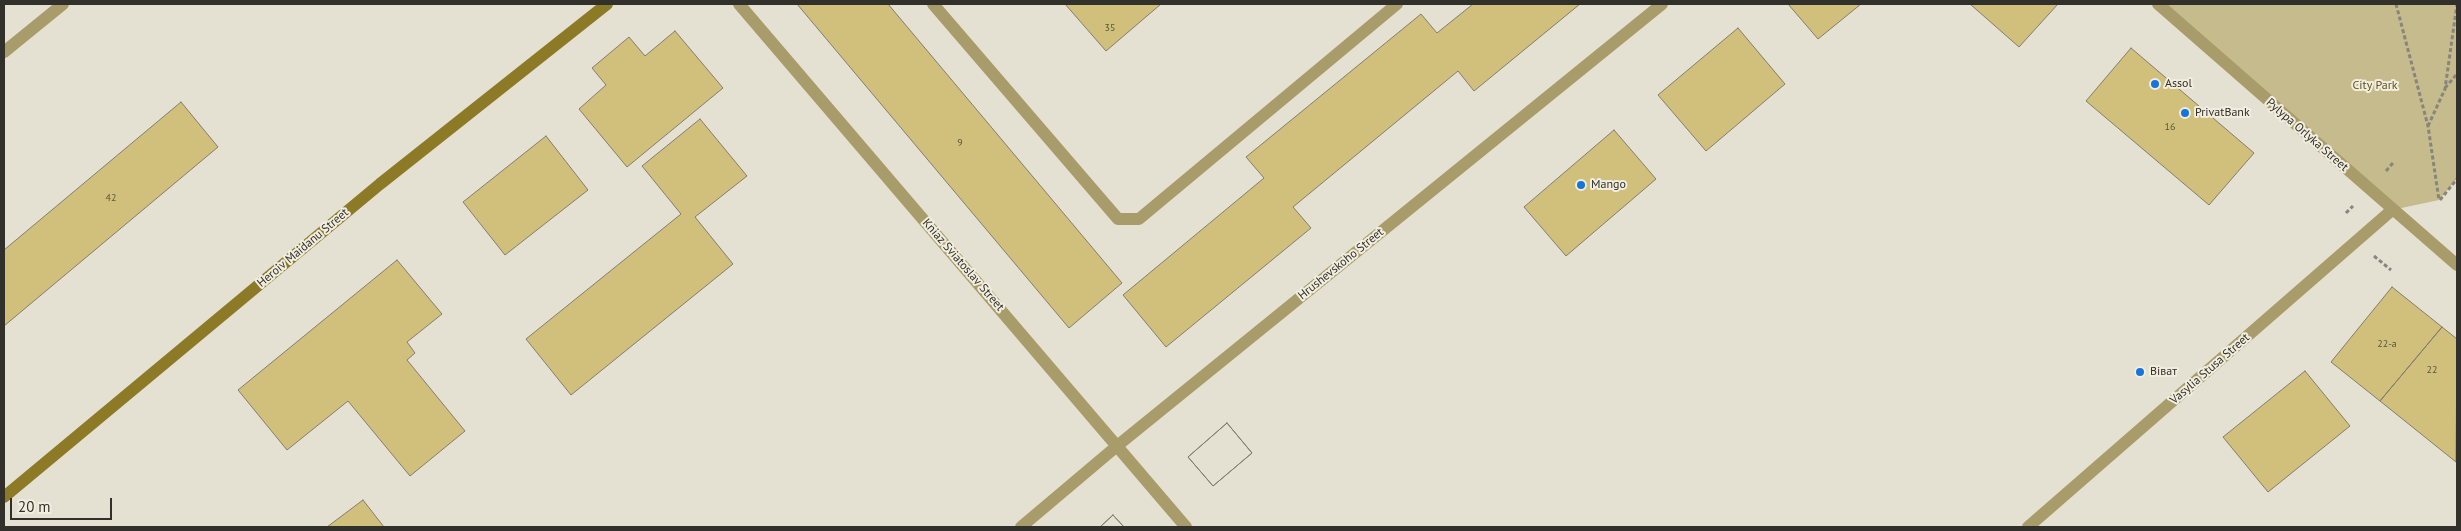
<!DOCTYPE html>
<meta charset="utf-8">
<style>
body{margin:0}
#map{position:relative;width:2461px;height:531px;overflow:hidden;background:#e5e1d2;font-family:"PT Sans",sans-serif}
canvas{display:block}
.frame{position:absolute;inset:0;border:5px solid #31302a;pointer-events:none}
.scale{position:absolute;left:10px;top:498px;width:102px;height:22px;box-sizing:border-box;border:2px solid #31302a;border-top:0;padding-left:6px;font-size:15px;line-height:18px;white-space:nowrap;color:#31302a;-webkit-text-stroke:4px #f2eedf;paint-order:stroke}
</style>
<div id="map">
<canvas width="2461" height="531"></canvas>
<div class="frame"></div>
<div class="scale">20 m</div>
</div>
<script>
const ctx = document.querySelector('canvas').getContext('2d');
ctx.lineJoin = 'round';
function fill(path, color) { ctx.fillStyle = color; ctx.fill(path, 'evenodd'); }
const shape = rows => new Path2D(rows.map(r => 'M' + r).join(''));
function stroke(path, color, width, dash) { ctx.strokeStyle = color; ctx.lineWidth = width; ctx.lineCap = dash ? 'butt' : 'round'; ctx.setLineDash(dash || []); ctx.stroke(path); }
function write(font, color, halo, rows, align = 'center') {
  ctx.font = font + ' "PT Sans",sans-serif'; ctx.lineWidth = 4; ctx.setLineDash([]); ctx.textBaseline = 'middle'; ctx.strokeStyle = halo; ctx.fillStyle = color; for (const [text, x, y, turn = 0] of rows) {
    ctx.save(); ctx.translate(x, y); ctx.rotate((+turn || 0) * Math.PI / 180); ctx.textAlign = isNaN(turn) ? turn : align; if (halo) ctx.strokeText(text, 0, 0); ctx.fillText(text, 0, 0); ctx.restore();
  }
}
fill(shape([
 [2158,4,2457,4,2457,179,2439,200,2392,210]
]), '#c5bb8d');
const building = shape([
 [797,4,888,4,1122,283,1069,328,797,4],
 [1065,4,1161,4,1106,51,1065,4],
 [1473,4,1580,4,1474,91,1458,71,1293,207,1311,228,1166,347,1123,295,1264,178,1246,157,1421,14,1437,33,1473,4],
 [1788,4,1861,4,1818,39,1788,4],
 [1970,4,2058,4,2019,47,1970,4],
 [1738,28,1785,84,1706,151,1658,95,1738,28],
 [675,31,723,88,627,167,579,109,606,85,592,68,629,37,645,56,675,31],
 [2131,48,2254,153,2209,205,2086,101,2131,48],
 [181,102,218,147,4,326,4,250,181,102],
 [700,119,747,176,695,217,733,264,571,395,526,339,681,214,642,166,700,119],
 [1614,130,1656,179,1566,256,1524,207,1614,130],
 [546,136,588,190,505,255,463,202,546,136],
 [397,260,442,314,407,342,415,353,407,360,465,431,410,476,348,401,287,450,238,390,397,260],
 [2392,287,2442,327,2380,401,2331,362,2392,287],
 [2442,327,2457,339,2456,462,2380,401,2442,327],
 [2305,371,2350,426,2268,492,2223,437,2305,371],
 [1227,423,1252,453,1213,486,1188,457,1227,423],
 [1227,423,1252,453,1213,486,1188,457,1227,423],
 [363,500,384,527,327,527,363,500],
 [1113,515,1124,527,1100,527,1113,515],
 [1113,515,1124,527,1100,527,1113,515]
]);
fill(building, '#d1c07b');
stroke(building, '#807d6f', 1);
stroke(shape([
 [2396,4,2428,126,2439,200],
 [2445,88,2457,74],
 [2428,126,2445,89,2457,4],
 [2386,171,2393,163],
 [2440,200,2457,179],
 [2346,213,2353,206],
 [2374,256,2391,270]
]), '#88857b', 3, [4, 2.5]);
stroke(shape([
 [933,4,1118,219,1139,219,1397,4],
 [4,52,63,4]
]), '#a89c6b', 12);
stroke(shape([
 [739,4,1186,527],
 [2158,4,2457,265],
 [1021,527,1117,446,1662,4],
 [2028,527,2392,210]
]), '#a89c6b', 12);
stroke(shape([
 [4,497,380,184,607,4]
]), '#8c7a27', 12);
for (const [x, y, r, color] of [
 [2155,84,5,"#1774dd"],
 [2185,113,5,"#1774dd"],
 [1581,185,5,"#1774dd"],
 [2140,372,5,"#1774dd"]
]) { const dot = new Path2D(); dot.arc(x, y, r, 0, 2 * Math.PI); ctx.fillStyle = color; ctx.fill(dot); stroke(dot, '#f2eedf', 2); }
write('10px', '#59543e', null, [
 ["35",1110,28],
 ["16",2170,127],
 ["9",960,143],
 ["42",111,198],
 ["22-а",2387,344],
 ["22",2432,370]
]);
write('12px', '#31302a', '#f2eedf', [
 ["Assol",2165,84],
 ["PrivatBank",2195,113],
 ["Mango",1591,185],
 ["Віват",2150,372]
], 'left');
write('12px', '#5f531e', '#f2eedf', [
 ["City Park",2375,86]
]);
write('12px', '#31302a', '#f2eedf', [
 ["Pylypa Orlyka Street",2307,135,41],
 ["Heroiv Maidanu Street",303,248,-40],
 ["Hrushevskoho Street",1341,264,-39],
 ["Kniaz Sviatoslav Street",963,265,49],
 ["Vasylia Stusa Street",2210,369,-41]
]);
</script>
